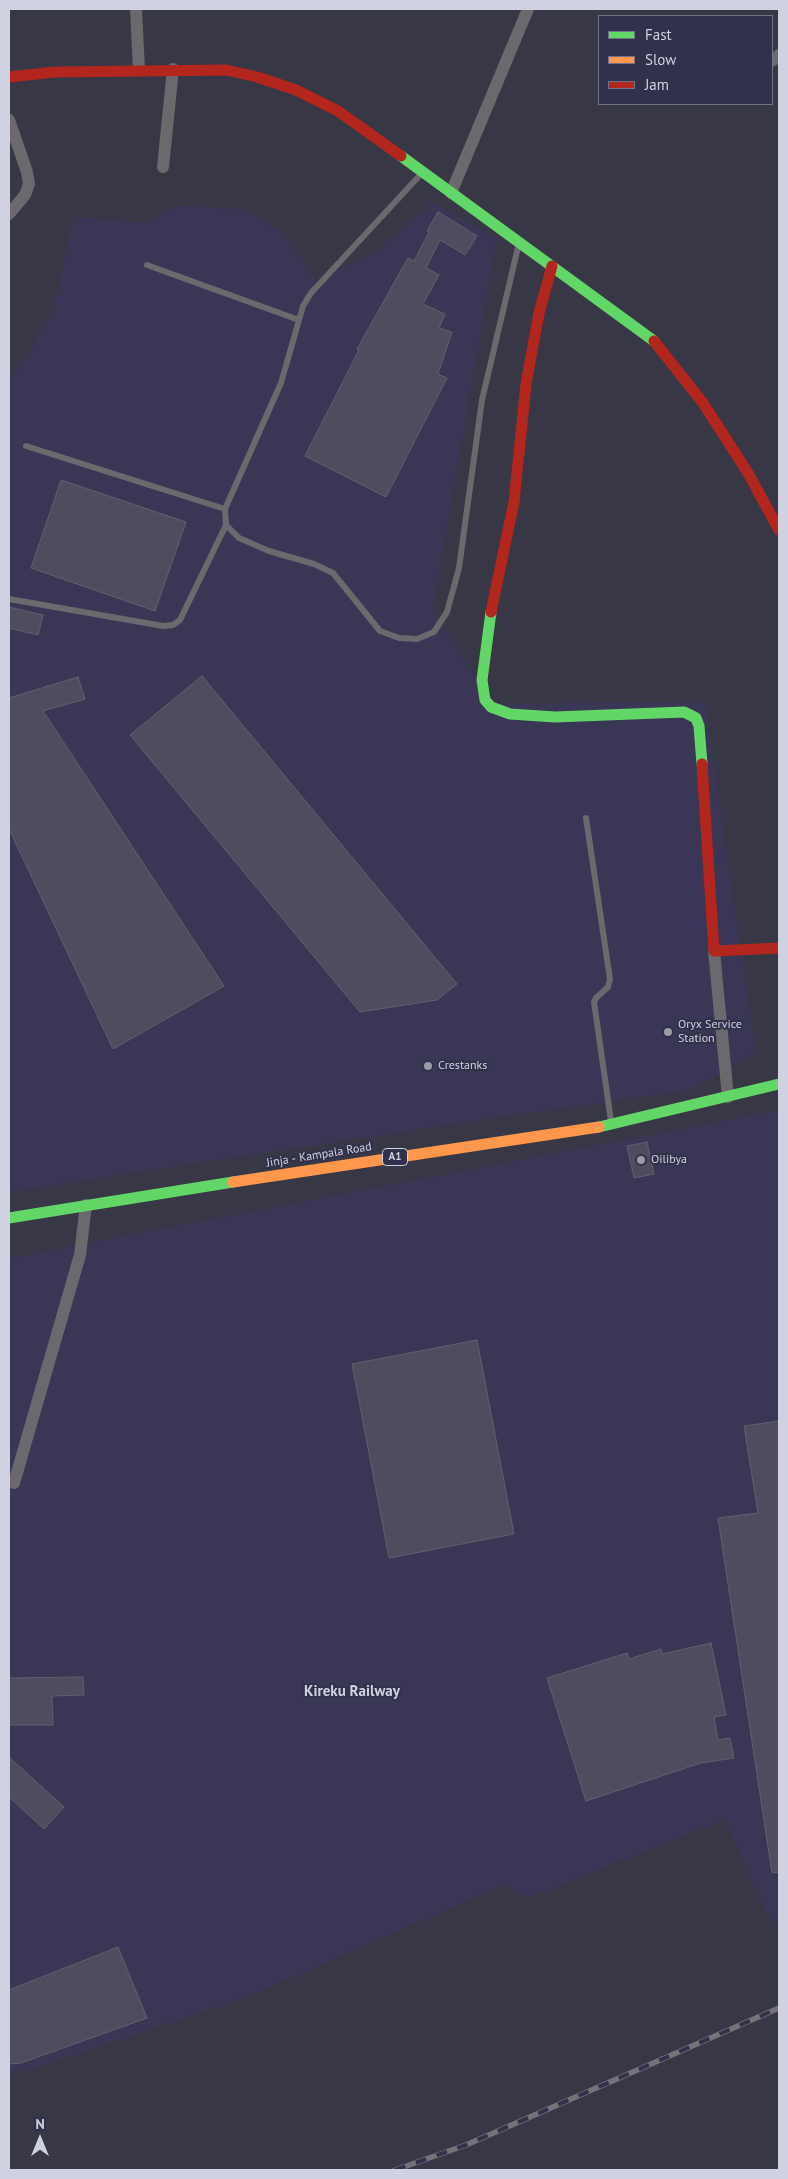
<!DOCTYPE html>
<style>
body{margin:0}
#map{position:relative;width:788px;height:2179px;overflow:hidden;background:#383745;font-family:"PT Sans",sans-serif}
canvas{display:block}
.frame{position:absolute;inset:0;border:10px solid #d0d1e1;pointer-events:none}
.legend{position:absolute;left:598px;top:15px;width:175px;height:90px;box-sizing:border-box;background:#32314b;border:1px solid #717187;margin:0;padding:6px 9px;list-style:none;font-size:15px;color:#d0d1e1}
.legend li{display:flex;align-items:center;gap:10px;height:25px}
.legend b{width:25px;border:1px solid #717187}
.north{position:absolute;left:15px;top:2114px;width:50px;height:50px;-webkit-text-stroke:4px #32314b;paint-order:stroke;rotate:0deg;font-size:14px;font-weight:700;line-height:20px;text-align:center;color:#d0d1e1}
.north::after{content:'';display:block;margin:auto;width:18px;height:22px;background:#d0d1e1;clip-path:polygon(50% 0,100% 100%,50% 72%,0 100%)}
</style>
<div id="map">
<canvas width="788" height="2179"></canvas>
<div class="frame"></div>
<ul class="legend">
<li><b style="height:6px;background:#63d668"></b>Fast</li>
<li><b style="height:6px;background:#ff974d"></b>Slow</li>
<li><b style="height:6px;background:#b3261e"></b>Jam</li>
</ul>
<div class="north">N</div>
</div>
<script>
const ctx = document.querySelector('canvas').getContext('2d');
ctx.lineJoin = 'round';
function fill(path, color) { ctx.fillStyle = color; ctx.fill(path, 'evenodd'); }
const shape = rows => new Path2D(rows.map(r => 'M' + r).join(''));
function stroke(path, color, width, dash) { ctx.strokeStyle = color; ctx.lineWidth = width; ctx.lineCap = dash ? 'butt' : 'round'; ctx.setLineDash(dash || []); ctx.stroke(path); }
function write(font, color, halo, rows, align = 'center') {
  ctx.font = font + ' "PT Sans",sans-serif'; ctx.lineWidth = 4; ctx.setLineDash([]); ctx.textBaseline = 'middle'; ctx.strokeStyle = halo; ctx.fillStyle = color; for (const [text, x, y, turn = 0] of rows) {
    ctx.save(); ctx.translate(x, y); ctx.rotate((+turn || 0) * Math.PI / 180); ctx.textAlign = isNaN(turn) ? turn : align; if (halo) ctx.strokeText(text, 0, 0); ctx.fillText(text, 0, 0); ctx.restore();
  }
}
fill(shape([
 [431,203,497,238,433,610,492,704,705,701,756,1053,692,1090,474,1121,9,1192,9,382,53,312,73,217,147,223,175,205,249,210,286,236,316,280,379,249],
 [779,1110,779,1920,771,1923,724,1820,526,1899,506,1884,250,1996,26,2071,9,2073,9,1258]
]), '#393755');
const building = shape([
 [438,212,477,236,465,255,440,240,426,268,439,275,423,304,445,314,439,328,452,332,438,374,447,378,386,497,305,456,359,350,357,349,408,258,414,261,429,232,427,231,438,212],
 [61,480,186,522,155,611,31,568,61,480],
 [9,607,43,615,38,635,9,628,9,607],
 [202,676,457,984,437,1000,360,1012,130,735,202,676],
 [78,677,85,699,43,711,224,986,113,1049,9,829,9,698,78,677],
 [647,1142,654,1174,634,1178,627,1146,647,1142],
 [477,1340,514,1534,389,1558,352,1364,477,1340],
 [779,1421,779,1872,772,1873,718,1518,758,1513,744,1426,779,1421],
 [711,1643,726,1715,714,1717,718,1740,730,1738,734,1758,701,1763,586,1801,547,1678,627,1653,629,1659,661,1649,662,1654,711,1643],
 [83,1677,84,1695,52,1696,53,1725,9,1725,9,1678,83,1677],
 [9,1757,64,1807,44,1829,9,1797,9,1757],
 [118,1947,147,2018,21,2063,9,2064,9,1990,118,1947]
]);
fill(building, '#4f4c60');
stroke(building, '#61606c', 1);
stroke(shape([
 [147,265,299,320],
 [26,446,225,509,281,383,303,306,311,293,421,174],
 [225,509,226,525,239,538,269,551,314,564,333,573,380,631,399,638,417,639,434,632,447,612,459,568,482,400,519,243],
 [9,599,163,626,173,625,180,620,226,525],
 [586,818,610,979,608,987,596,998,594,1002,611,1121]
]), '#6b686e', 6);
stroke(shape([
 [136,9,139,70],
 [772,61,779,55],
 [9,120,27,172,29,184,25,195,9,214],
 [163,167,173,69],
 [451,193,528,9],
 [714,951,728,1097],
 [14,1483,80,1255,86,1205]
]), '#6b686e', 12);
stroke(shape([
 [401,156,654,341],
 [491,612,482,680,485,700,491,707,510,714,555,717,684,712,696,718,699,726,702,764],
 [599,1127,779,1084],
 [9,1218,233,1182]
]), '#63d668', 11);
stroke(shape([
 [233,1182,599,1127]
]), '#ff974d', 11);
stroke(shape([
 [9,77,55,72,226,70,257,77,296,90,338,111,401,156],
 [654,341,703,403,748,473,779,530],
 [491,612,514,502,526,384,539,313,552,266],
 [702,764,714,951,779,948]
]), '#b3261e', 11);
const rail = shape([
 [395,2170,466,2145,779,2008]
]);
stroke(rail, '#75737a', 5.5);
stroke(rail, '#32314b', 4, [11]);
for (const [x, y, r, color] of [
 [668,1032,5,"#9b9baa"],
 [428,1066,5,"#9b9baa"],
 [641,1160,5,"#9b9baa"]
]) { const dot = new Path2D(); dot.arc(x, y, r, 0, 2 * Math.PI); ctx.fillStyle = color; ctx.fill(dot); stroke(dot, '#32314b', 2); }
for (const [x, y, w] of [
 [395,1157,25]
]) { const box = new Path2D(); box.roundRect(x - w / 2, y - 8.5, w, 17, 4); ctx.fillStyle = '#32314b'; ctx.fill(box); stroke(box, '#d0d1e1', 1); }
write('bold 11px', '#d0d1e1', null, [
 ["A1",395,1157]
]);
write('12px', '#d0d1e1', '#32314b', [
 ["Oryx Service",678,1025],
 ["Station",678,1039],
 ["Crestanks",438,1066],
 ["Oilibya",651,1160]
], 'left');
write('12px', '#d0d1e1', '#32314b', [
 ["Jinja - Kampala Road",319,1155,-9]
]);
write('bold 15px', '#d0d1e1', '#32314b', [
 ["Kireku Railway",352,1692]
]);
</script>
